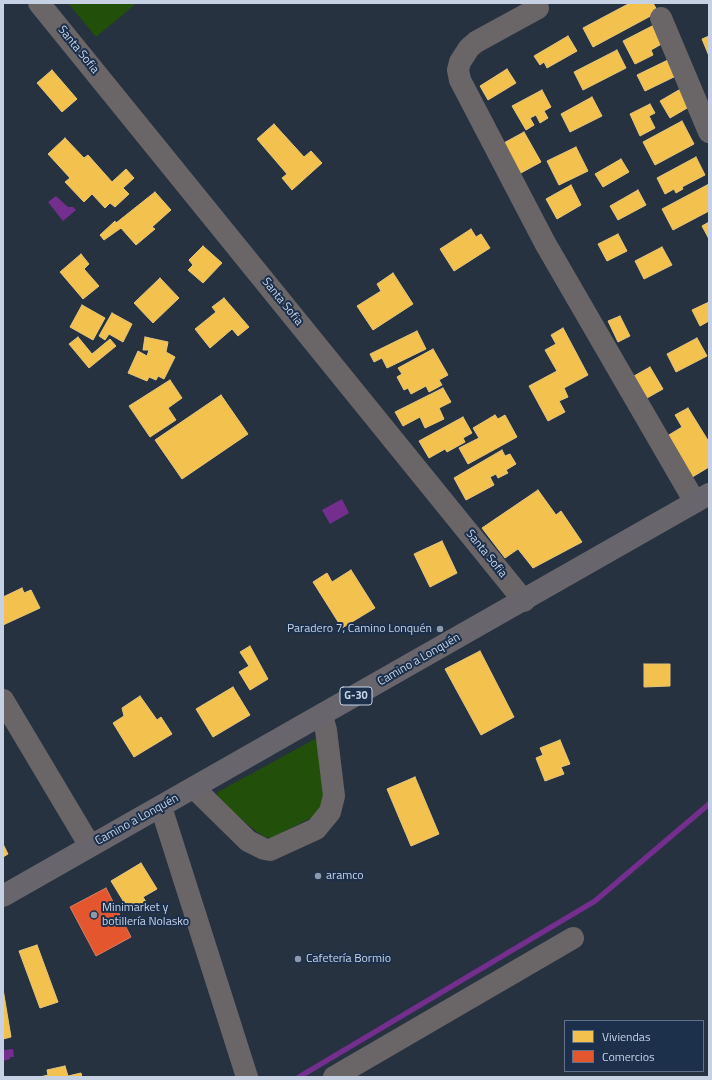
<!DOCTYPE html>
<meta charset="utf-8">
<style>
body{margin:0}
#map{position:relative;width:712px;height:1080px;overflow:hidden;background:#273241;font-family:"Titillium Web",sans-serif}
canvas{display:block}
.frame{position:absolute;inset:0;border:4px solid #c6d2e4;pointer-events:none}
.legend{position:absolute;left:564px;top:1020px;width:140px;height:52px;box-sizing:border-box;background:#1c304c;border:1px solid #607189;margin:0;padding:5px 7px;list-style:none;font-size:12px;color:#c6d2e4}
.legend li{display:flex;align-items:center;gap:8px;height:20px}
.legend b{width:20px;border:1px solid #607189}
</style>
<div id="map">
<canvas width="712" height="1080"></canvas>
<div class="frame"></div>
<ul class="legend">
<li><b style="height:11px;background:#f2c14e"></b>Viviendas</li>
<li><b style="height:11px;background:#e4572e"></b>Comercios</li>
</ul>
</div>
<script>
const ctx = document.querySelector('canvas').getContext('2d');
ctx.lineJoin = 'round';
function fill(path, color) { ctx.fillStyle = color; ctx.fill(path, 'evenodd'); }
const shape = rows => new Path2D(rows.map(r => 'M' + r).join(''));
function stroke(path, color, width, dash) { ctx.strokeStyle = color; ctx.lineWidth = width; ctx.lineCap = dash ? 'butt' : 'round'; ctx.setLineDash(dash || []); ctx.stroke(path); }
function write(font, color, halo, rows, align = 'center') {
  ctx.font = font + ' "Titillium Web",sans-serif'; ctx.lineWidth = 4; ctx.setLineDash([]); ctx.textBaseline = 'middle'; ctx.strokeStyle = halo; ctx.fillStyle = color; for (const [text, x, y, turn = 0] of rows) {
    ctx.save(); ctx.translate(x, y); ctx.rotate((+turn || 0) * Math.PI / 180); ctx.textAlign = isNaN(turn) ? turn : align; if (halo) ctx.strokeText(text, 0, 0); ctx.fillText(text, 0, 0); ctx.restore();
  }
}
fill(shape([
 [68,3,137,3,96,37],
 [315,739,323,741,326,810,272,838,265,837,257,832,217,799,218,792]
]), '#224f09');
fill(shape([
 [56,196,68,207,73,207,76,210,63,221,48,202],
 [342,499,349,513,330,524,322,510],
 [13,1049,14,1057,10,1057,10,1059,3,1061,3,1050]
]), '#742e8d');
const homes = shape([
 [630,3,653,3,658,12,593,47,583,28,630,3],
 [656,24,665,42,651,50,653,55,635,64,623,41,656,24],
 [568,36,577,51,547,68,544,62,540,65,534,56,568,36],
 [709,36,709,56,702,39,709,36],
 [617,50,626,68,583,90,574,72,617,50],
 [670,59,678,75,645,91,637,75,670,59],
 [507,69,516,83,488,100,480,86,507,69],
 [52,70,77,99,62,112,37,83,52,70],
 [684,87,694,104,670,118,660,101,684,87],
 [542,90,551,107,544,111,548,118,540,123,536,115,530,118,534,125,526,130,512,106,542,90],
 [592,97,602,116,570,132,561,114,592,97],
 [650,104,655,113,649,116,655,128,640,136,630,114,650,104],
 [682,121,694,144,655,165,643,142,682,121],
 [274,124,304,157,311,151,322,163,292,190,282,178,287,174,257,139,274,124],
 [524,132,541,162,519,174,502,144,524,132],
 [65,138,84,158,88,155,112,182,126,169,134,178,123,188,129,194,115,207,110,203,105,208,92,194,84,202,65,182,70,178,48,154,65,138],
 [576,147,588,171,559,185,547,161,576,147],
 [696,157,705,175,682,187,683,189,676,193,674,189,665,194,657,178,696,157],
 [621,159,629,172,603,187,595,174,621,159],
 [709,184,709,211,673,230,662,209,709,184],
 [571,185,581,205,557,219,546,199,571,185],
 [638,190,646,205,618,220,610,206,638,190],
 [155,192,171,210,152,227,155,229,136,245,121,228,104,240,100,235,115,221,116,223,155,192],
 [709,222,709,239,702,226,709,222],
 [471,229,476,237,481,234,490,248,454,271,440,249,471,229],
 [618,234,627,251,607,261,598,244,618,234],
 [203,246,222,263,203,283,188,270,193,265,189,260,203,246],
 [662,247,672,265,644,279,635,261,662,247],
 [81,254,89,264,84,269,99,286,83,299,60,272,81,254],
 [393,273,413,304,373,330,357,306,381,291,377,284,393,273],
 [160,278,179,298,153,323,134,303,160,278],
 [224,298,249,327,238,336,232,329,210,348,195,329,216,312,212,307,224,298],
 [709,302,709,321,700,326,692,310,709,302],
 [82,305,105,318,93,340,70,327,82,305],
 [112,313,132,324,123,342,109,334,105,340,99,336,112,313],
 [620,316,630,336,618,342,608,321,620,316],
 [563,328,588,375,564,388,568,397,559,401,565,412,548,421,529,386,557,371,545,350,556,344,551,335,563,328],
 [417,331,426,349,387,368,382,358,374,362,370,354,417,331],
 [78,337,92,354,110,339,116,346,89,368,69,344,78,337],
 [145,337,168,342,166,352,175,357,164,379,158,376,156,380,149,377,147,381,128,373,138,351,147,356,149,350,143,350,145,337],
 [697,338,707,356,676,372,667,354,697,338],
 [433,349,448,375,439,380,442,385,429,392,426,386,411,394,408,388,404,390,397,377,402,374,398,368,433,349],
 [650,367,663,389,647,398,634,376,650,367],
 [170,380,182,398,168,408,176,420,150,437,129,406,170,380],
 [443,388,451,402,439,408,444,419,425,428,420,417,403,426,395,412,443,388],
 [221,395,248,434,182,479,155,440,221,395],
 [688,408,709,442,709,467,689,479,664,438,682,427,675,415,688,408],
 [495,415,498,419,505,415,517,437,468,464,459,448,479,438,473,428,495,415],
 [463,417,472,433,463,438,465,442,447,452,445,449,429,458,419,441,463,417],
 [502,450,505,456,510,454,516,464,506,470,508,473,498,478,496,474,490,477,494,485,466,500,454,478,502,450],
 [538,490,556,515,561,511,582,542,533,568,518,549,505,558,482,528,538,490],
 [442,541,457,573,430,587,414,554,442,541],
 [351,570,375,608,342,628,313,582,327,573,332,582,351,570],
 [22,588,24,593,31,590,40,608,3,625,3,597,22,588],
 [250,646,268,679,250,690,239,672,249,666,240,652,250,646],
 [480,651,514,717,481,735,445,669,480,651],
 [644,664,670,664,670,686,644,687,644,664],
 [233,687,250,715,213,737,196,709,233,687],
 [140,696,157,720,161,717,172,734,134,757,113,723,124,716,122,708,140,696],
 [560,740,570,764,561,767,564,774,545,781,536,758,543,755,540,748,560,740],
 [415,777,439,834,411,846,387,789,415,777],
 [3,844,8,854,3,857,3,844],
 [141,863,157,889,143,897,146,902,130,912,111,881,141,863],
 [37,945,58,1002,40,1008,19,951,37,945],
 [3,989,11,1037,3,1039,3,989],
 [65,1066,68,1076,81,1073,82,1077,40,1077,48,1075,47,1070,65,1066]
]);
fill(homes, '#f2c14e');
stroke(homes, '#e5c67b', 1);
const shops = shape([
 [106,888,131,937,96,956,70,907,106,888]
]);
fill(shops, '#e4572e');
stroke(shops, '#db7c65', 1);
stroke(shape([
 [299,1077,595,901,709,804]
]), '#742e8d', 5.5);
stroke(shape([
 [39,3,524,601],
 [538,8,476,42,469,48,460,62,458,70,460,80,545,243,695,502],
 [661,18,709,132],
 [3,700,90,846],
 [194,788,248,841,264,849,270,850,316,829,330,812,334,796,326,730,322,716],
 [161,807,247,1077],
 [334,1077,573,938]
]), '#6a6567', 22);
stroke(shape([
 [3,896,709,494]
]), '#68666c', 22);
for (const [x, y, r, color] of [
 [440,629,4,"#8e9aab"],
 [318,876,4,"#8e9aab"],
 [94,915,4,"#8e9aab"],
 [298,959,4,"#8e9aab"]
]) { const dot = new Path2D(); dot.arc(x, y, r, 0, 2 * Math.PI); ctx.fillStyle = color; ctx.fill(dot); stroke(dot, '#1c304c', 1.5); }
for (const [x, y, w] of [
 [356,696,32]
]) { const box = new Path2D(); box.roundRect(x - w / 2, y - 9, w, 18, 3); ctx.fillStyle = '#1c304c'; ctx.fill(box); stroke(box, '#c6d2e4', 1); }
write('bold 11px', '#c6d2e4', null, [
 ["G-30",356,696]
]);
write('12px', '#c6d2e4', '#1c304c', [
 ["Santa Sofia",78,50,51],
 ["Santa Sofia",282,302,51],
 ["Santa Sofia",486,554,51],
 ["Camino a Lonquén",419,660,-30],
 ["Camino a Lonquén",137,820,-29]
]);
write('12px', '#c6d2e4', '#1c304c', [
 ["Paradero 7, Camino Lonquén",432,629,"right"],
 ["aramco",326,876],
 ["Minimarket y",102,908],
 ["botillería Nolasko",102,922],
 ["Cafetería Bormio",306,959]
], 'left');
</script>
